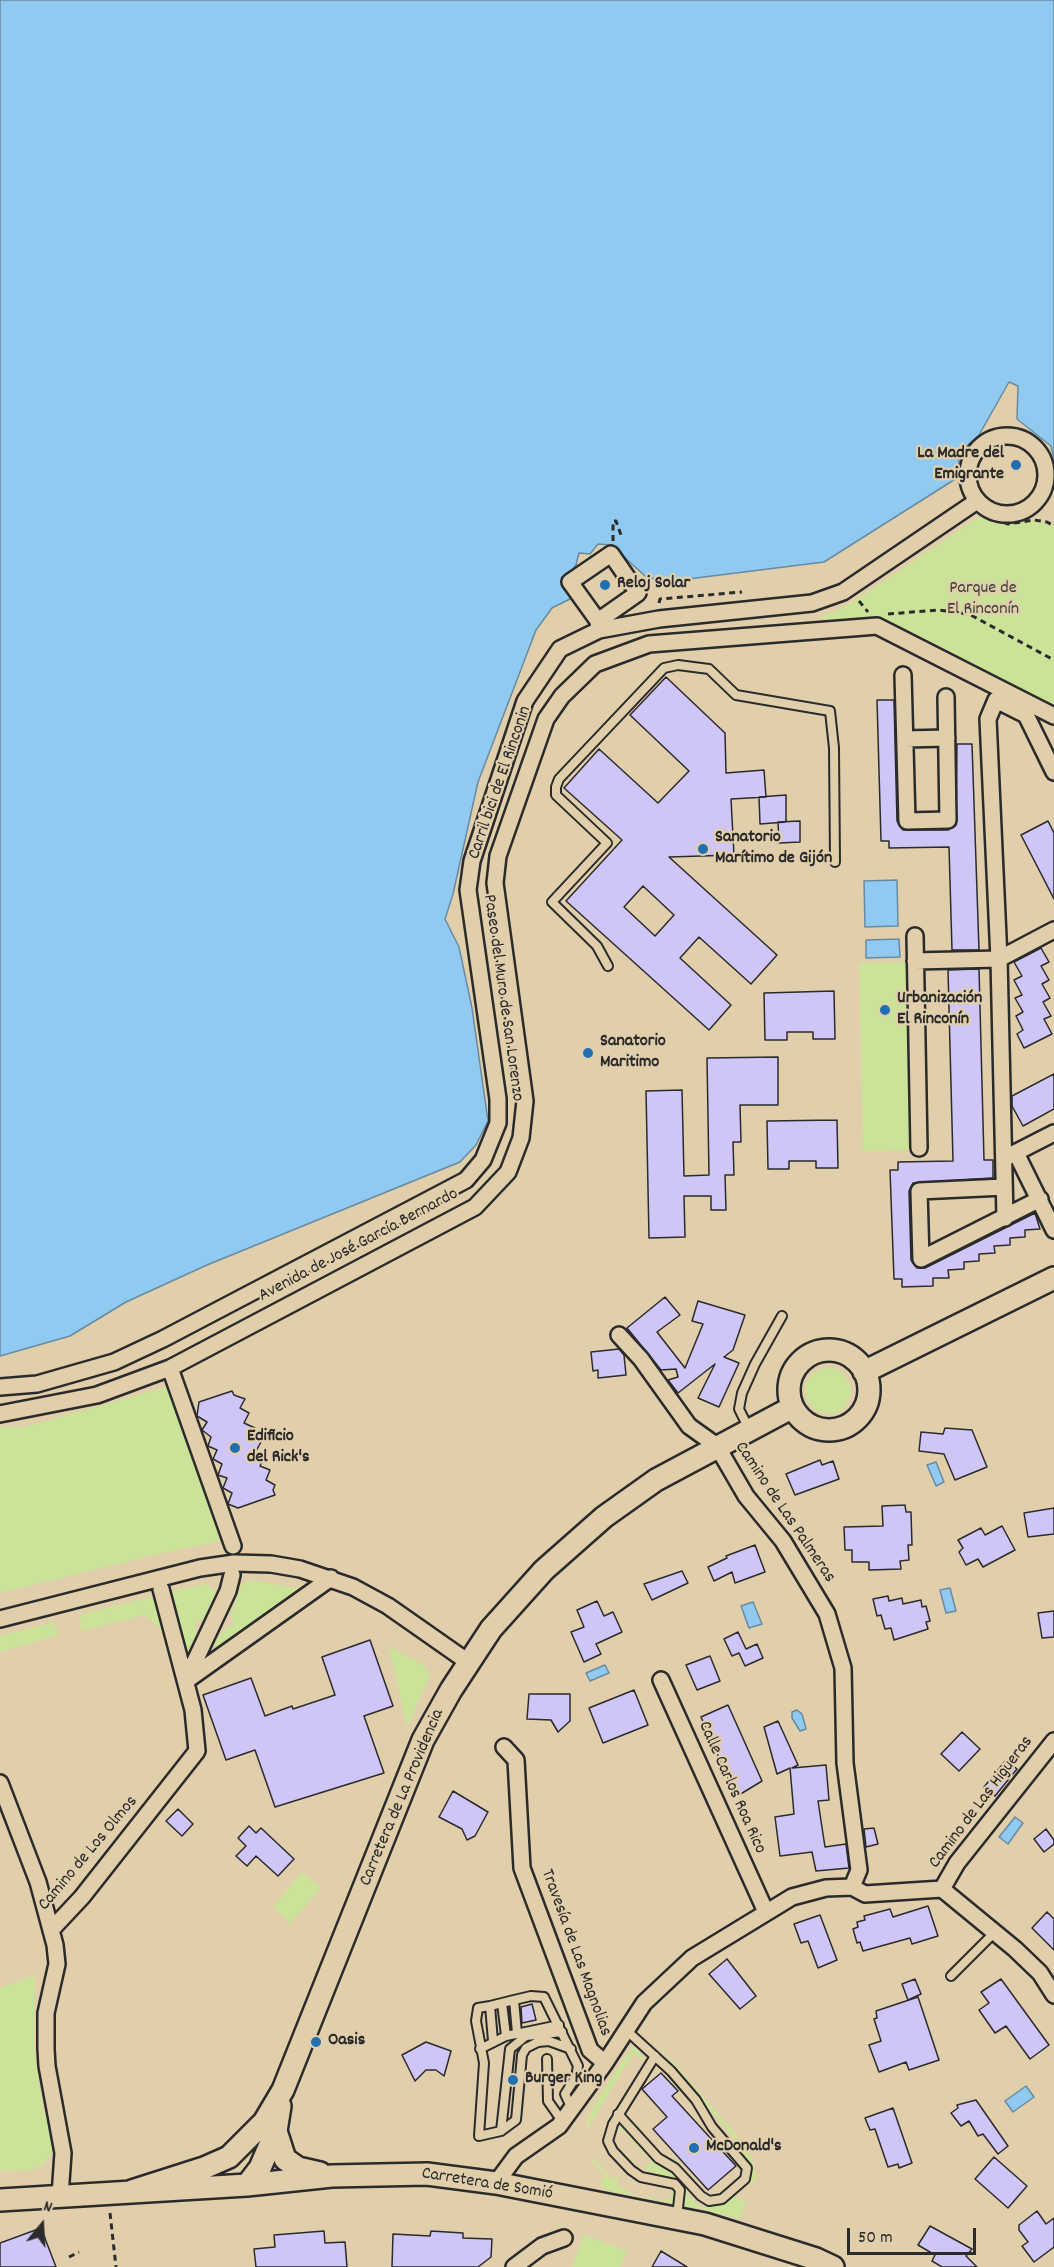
<!DOCTYPE html>
<meta charset="utf-8">
<style>
body{margin:0}
#map{position:relative;width:1054px;height:2267px;overflow:hidden;background:#e1cfac;font-family:Dekko,sans-serif}
canvas{display:block}
.north{position:absolute;left:12px;top:2195px;width:60px;height:60px;-webkit-text-stroke:4px #e1cfac;paint-order:stroke;rotate:18deg;font-size:16px;font-weight:700;line-height:24px;text-align:center;color:#2b2b2b}
.north::after{content:'';display:block;margin:auto;width:21px;height:27px;background:#2b2b2b;clip-path:polygon(50% 0,100% 100%,50% 72%,0 100%)}
.scale{position:absolute;left:847px;top:2228px;width:129px;height:27px;box-sizing:border-box;border:3px solid #2b2b2b;border-top:0;padding-left:8px;font-size:18px;line-height:21px;white-space:nowrap;color:#2b2b2b;-webkit-text-stroke:4px #e1cfac;paint-order:stroke}
</style>
<div id="map">
<canvas width="1054" height="2267"></canvas>
<div class="north">N</div>
<div class="scale">50 m</div>
</div>
<script>
const ctx = document.querySelector('canvas').getContext('2d');
ctx.lineJoin = 'round';
function fill(path, color) { ctx.fillStyle = color; ctx.fill(path, 'evenodd'); }
const shape = rows => new Path2D(rows.map(r => 'M' + r).join(''));
function stroke(path, color, width, dash) { ctx.strokeStyle = color; ctx.lineWidth = width; ctx.lineCap = dash ? 'butt' : 'round'; ctx.setLineDash(dash || []); ctx.stroke(path); }
function write(font, color, halo, rows, align = 'center') {
  ctx.font = font + ' Dekko,sans-serif'; ctx.lineWidth = 4.5; ctx.setLineDash([]); ctx.textBaseline = 'middle'; ctx.strokeStyle = halo; ctx.fillStyle = color; for (const [text, x, y, turn = 0] of rows) {
    ctx.save(); ctx.translate(x, y); ctx.rotate((+turn || 0) * Math.PI / 180); ctx.textAlign = isNaN(turn) ? turn : align; if (halo) ctx.strokeText(text, 0, 0); ctx.fillText(text, 0, 0); ctx.restore();
  }
}
fill(shape([
 [982,515,1007,524,1034,520,1047,522,1054,526,1054,716,877,626,818,618,847,606],
 [909,962,913,1150,863,1151,859,963],
 '805 1391a23 23 0 1 1 46 0a23 23 0 1 1-46 0Z',
 [166,1387,219,1522,218,1542,166,1552,0,1593,0,1427,25,1427],
 [256,1581,303,1589,268,1618,257,1617,254,1627,218,1650,215,1644,223,1631,233,1625,234,1621,231,1615,241,1585,247,1581],
 [207,1584,215,1591,215,1597,204,1619,195,1623,197,1634,189,1649,185,1651,170,1594,176,1590],
 [151,1597,156,1602,162,1630,144,1615,81,1631,80,1615],
 [54,1622,59,1635,0,1652,0,1636],
 [389,1646,425,1666,430,1675,407,1728],
 [302,1872,321,1888,291,1923,273,1907],
 [35,1975,34,2045,43,2109,53,2138,50,2156,41,2166,32,2170,0,2171,0,1988],
 [644,2029,733,2131,752,2159,756,2181,750,2182,752,2168,736,2149,736,2141],
 [632,2047,639,2051,644,2061,633,2054,586,2131,589,2116,604,2089],
 [620,2127,623,2127,656,2162,675,2175,688,2189,687,2194,700,2206,700,2209,684,2206,686,2189,677,2179,643,2170,652,2162,622,2129,614,2136],
 [591,2156,612,2180,619,2173,617,2185,634,2195,669,2201,673,2190,675,2192,672,2203,605,2190,600,2183,606,2176,595,2165],
 [734,2194,736,2198,746,2201,740,2219,704,2210,706,2204,721,2204],
 [584,2235,627,2251,620,2267,572,2267]
]), '#cbe399');
const water = shape([
 [0,0,1054,0,1054,459,1051,446,1017,419,1018,386,1009,382,979,435,960,452,957,478,824,562,664,582,645,576,611,545,598,544,590,554,579,553,576,565,567,578,574,597,552,608,536,630,478,782,453,894,445,919,459,947,472,1008,488,1121,476,1145,460,1162,207,1265,126,1302,70,1336,0,1356,0,0],
 [897,880,898,926,865,927,864,881,897,880],
 [899,939,900,957,866,958,866,940,899,939],
 [936,1462,944,1482,936,1486,927,1465,936,1462],
 [950,1588,956,1611,946,1613,940,1590,950,1588],
 [753,1602,762,1624,749,1628,741,1606,753,1602],
 [605,1665,609,1673,590,1681,586,1673,605,1665],
 [797,1710,802,1714,806,1729,800,1731,792,1718,792,1712,797,1710],
 [1015,1817,1023,1823,1008,1844,999,1837,1015,1817],
 [1026,2086,1034,2097,1013,2112,1005,2101,1026,2086]
]);
fill(water, '#91caf0');
stroke(water, '#688aa1', 1.5);
const building = shape([
 [666,677,725,733,726,773,764,770,766,797,731,799,734,855,669,857,777,955,751,984,699,937,680,958,731,1005,709,1030,566,901,622,840,564,788,599,749,658,803,689,771,630,715,666,677],
 [643,886,674,915,655,936,624,907,643,886],
 [877,700,894,700,897,821,903,830,948,830,956,825,957,744,972,744,979,950,952,950,949,847,889,848,889,841,881,841,877,700],
 [786,795,786,822,760,824,759,797,786,795],
 [800,821,800,842,779,843,778,822,800,821],
 [1048,821,1054,833,1054,899,1021,835,1048,821],
 [1041,948,1049,962,1041,966,1049,980,1042,984,1050,998,1043,1002,1051,1016,1044,1019,1052,1034,1024,1048,1017,1034,1023,1030,1016,1016,1023,1012,1015,998,1022,995,1014,980,1022,976,1014,962,1041,948],
 [979,969,984,1160,993,1160,993,1178,913,1183,909,1191,911,1260,917,1268,925,1268,1035,1213,1040,1229,1025,1230,1025,1237,1010,1238,1010,1245,994,1246,995,1253,979,1254,979,1261,964,1262,964,1269,948,1270,949,1278,933,1278,933,1286,902,1287,902,1279,894,1279,890,1170,898,1170,898,1162,953,1161,948,970,979,969],
 [834,991,835,1039,813,1039,813,1032,787,1032,787,1040,765,1040,764,993,834,991],
 [778,1057,778,1105,740,1105,741,1142,733,1142,734,1175,725,1175,726,1210,711,1210,711,1196,684,1196,685,1237,649,1238,646,1091,682,1090,684,1176,709,1175,707,1058,778,1057],
 [1054,1074,1054,1109,1023,1126,1012,1106,1012,1096,1054,1074],
 [837,1120,838,1168,816,1168,816,1161,789,1161,789,1169,768,1169,767,1121,837,1120],
 [665,1297,680,1315,657,1332,685,1368,703,1324,692,1321,698,1301,745,1315,733,1350,724,1357,739,1363,719,1407,698,1398,715,1364,678,1393,668,1380,678,1377,676,1369,661,1370,627,1328,665,1297],
 [619,1349,624,1355,626,1375,598,1378,598,1370,593,1371,591,1352,619,1349],
 [232,1391,234,1395,245,1399,240,1408,249,1413,244,1423,255,1428,251,1438,261,1442,256,1451,265,1456,260,1466,270,1470,266,1480,275,1485,273,1490,275,1495,238,1508,228,1504,232,1493,223,1488,227,1478,218,1475,222,1464,213,1459,217,1450,208,1446,211,1437,202,1430,207,1422,197,1416,199,1402,232,1391],
 [945,1428,972,1430,987,1467,955,1480,944,1454,919,1451,921,1432,943,1434,945,1428],
 [820,1460,822,1465,833,1461,839,1479,795,1495,786,1474,820,1460],
 [905,1505,906,1512,911,1512,912,1545,908,1545,909,1560,900,1561,901,1569,869,1570,869,1562,852,1562,852,1550,845,1550,844,1527,883,1526,882,1506,905,1505],
 [1054,1508,1054,1534,1028,1537,1024,1513,1054,1508],
 [1002,1526,1015,1550,983,1567,978,1559,966,1565,959,1552,963,1548,958,1540,981,1528,985,1535,1002,1526],
 [755,1545,765,1572,735,1583,732,1572,714,1581,708,1567,727,1558,726,1556,755,1545],
 [682,1571,688,1583,652,1600,644,1584,682,1571],
 [888,1596,889,1601,902,1598,903,1604,921,1600,922,1607,926,1606,930,1621,926,1622,928,1629,894,1640,891,1628,885,1629,881,1615,877,1616,873,1599,888,1596],
 [597,1601,604,1616,613,1612,622,1632,596,1644,601,1654,584,1662,571,1632,584,1627,577,1610,597,1601],
 [1054,1611,1054,1637,1042,1638,1038,1613,1054,1611],
 [738,1632,746,1649,757,1644,763,1658,745,1666,739,1653,732,1656,724,1639,738,1632],
 [370,1640,393,1706,364,1716,384,1773,275,1807,255,1750,226,1760,203,1695,251,1678,265,1716,292,1706,293,1709,335,1695,322,1657,370,1640],
 [710,1656,720,1681,697,1690,686,1665,710,1656],
 [634,1690,648,1725,603,1743,589,1708,634,1690],
 [529,1694,570,1694,570,1721,558,1732,551,1720,527,1719,529,1694],
 [728,1705,762,1781,739,1795,735,1786,732,1787,701,1717,728,1705],
 [778,1721,798,1765,792,1768,826,1765,829,1800,818,1801,825,1847,846,1844,849,1868,816,1871,812,1852,780,1856,775,1817,794,1814,790,1768,777,1774,764,1727,778,1721],
 [962,1732,980,1749,959,1771,941,1754,962,1732],
 [1006,1760,1017,1769,995,1796,984,1787,1006,1760],
 [453,1791,488,1812,475,1836,467,1840,462,1829,439,1817,453,1791],
 [178,1809,193,1824,182,1836,166,1821,178,1809],
 [249,1826,256,1833,261,1828,294,1859,278,1876,256,1856,247,1866,236,1856,246,1846,238,1838,249,1826],
 [874,1828,878,1844,866,1847,864,1829,874,1828],
 [1046,1829,1054,1840,1054,1844,1044,1852,1034,1839,1046,1829],
 [928,1906,938,1936,912,1944,910,1938,863,1951,860,1942,857,1943,853,1929,858,1927,857,1922,865,1920,864,1916,890,1909,893,1917,928,1906],
 [1047,1912,1054,1919,1054,1950,1032,1928,1047,1912],
 [820,1915,837,1960,818,1968,808,1941,801,1943,794,1924,820,1915],
 [727,1959,756,1996,740,2009,709,1974,727,1959],
 [915,1979,921,1994,908,2000,902,1984,915,1979],
 [1001,1979,1049,2045,1030,2059,1006,2026,995,2033,979,2010,989,2003,981,1992,1001,1979],
 [918,1997,939,2060,909,2070,906,2062,879,2072,869,2045,881,2041,874,2019,877,2018,876,2011,918,1997],
 [532,2004,536,2020,522,2023,521,2007,532,2004],
 [426,2042,451,2051,444,2076,436,2070,426,2070,415,2081,402,2055,426,2042],
 [661,2073,678,2091,672,2096,736,2166,708,2190,653,2129,667,2117,642,2089,661,2073],
 [976,2100,1008,2146,998,2154,983,2134,978,2136,969,2121,961,2126,951,2113,958,2108,957,2105,976,2100],
 [893,2108,912,2163,899,2168,898,2164,888,2167,875,2129,870,2130,865,2118,893,2108],
 [994,2157,1027,2186,1008,2208,975,2179,994,2157],
 [1037,2211,1046,2224,1054,2218,1054,2247,1034,2262,1022,2246,1028,2242,1019,2230,1019,2225,1037,2211],
 [930,2226,972,2249,966,2256,977,2267,942,2267,932,2261,935,2255,918,2245,930,2226],
 [41,2228,56,2267,0,2267,0,2243,41,2228],
 [324,2231,325,2243,345,2242,347,2267,256,2267,254,2249,275,2247,274,2235,324,2231],
 [431,2231,463,2233,463,2238,492,2239,491,2257,478,2267,392,2267,393,2234,430,2236,431,2231],
 [661,2251,687,2267,652,2267,661,2251]
]);
fill(building, '#cfc5f7');
stroke(building, '#2b2b2b', 1.5);
const lane = shape([
 [608,966,597,946,552,902,607,843,556,795,556,787,559,779,664,668,678,665,709,669,736,695,830,711,834,748,835,862],
 [749,1429,739,1409,742,1393,755,1364,782,1316],
 [951,1976,995,1932],
 [490,2006,478,2008,476,2021,484,2063,479,2136,501,2131,516,2120,522,2055,526,2048,538,2042,549,2041,571,2049],
 [517,2033,514,2000,531,1996,544,1997,578,2066,576,2077,565,2094,572,2109],
 [506,2036,502,2003,514,2000],
 [493,2041,490,2006,502,2003],
 [480,2049,506,2036,559,2025],
 [655,2056,613,2124,608,2141,613,2151,631,2170,641,2177,675,2184,680,2190,677,2217],
 [547,2059,548,2101,562,2121],
 [618,2114,658,2158,675,2168,701,2196,709,2201,722,2199,745,2179,747,2168,712,2127,696,2100,671,2071,626,2030],
 [501,2131,510,2049,526,2036,562,2032]
]);
const street = shape([
 '968 475a39 39 0 1 1 78 0a39 39 0 1 1-78 0Z',
 [598,621,638,593,611,554,570,582,598,621,599,630],
 [903,675,907,821,948,820,946,697],
 [905,739,947,738],
 [915,936,919,1148],
 [915,961,999,959,1054,930],
 [1016,1153,1054,1230],
 [1009,1156,1054,1133],
 [1004,1187,919,1191,921,1259,1040,1199],
 [1005,1218,999,959,988,719,996,700,1026,715,1054,772],
 [619,1335,641,1359,689,1426,717,1446,746,1496,783,1541,827,1614,843,1668,845,1763,859,1870,852,1887],
 [170,1368,233,1546],
 [0,1387,37,1384,114,1362,163,1339,466,1180,483,1160,498,1123,498,1099,468,890,472,861,525,701,560,649,599,630,659,619,812,603,843,592,977,501],
 [0,1414,97,1395,170,1368,475,1207,508,1172,521,1138,525,1101,495,883,498,856,546,719,562,696,595,664,649,644,877,626,1054,716],
 [0,1619,200,1568,234,1563,271,1564,300,1569,353,1587,388,1606,468,1662],
 [187,1678,228,1591,232,1575],
 [661,1680,766,1912],
 [186,1681,331,1578],
 [504,1747,516,1760,522,1868,590,2050,605,2063],
 [0,1783,38,1882,55,1945,57,1964,46,2013,46,2049,47,2066,63,2153,60,2196],
 [942,1889,957,1863,1054,1741],
 [52,1929,82,1897,197,1751,193,1710,161,1589],
 [496,2183,516,2156,559,2126,605,2063,644,2003,692,1958,792,1897,826,1888,852,1887,865,1894,942,1889,1015,1949,1040,1973,1054,1995],
 [514,2267,542,2246,564,2238]
]);
const secondary = shape([
 '789 1390a40 40 0 1 1 80 0a40 40 0 1 1-80 0Z',
 [864,1372,1054,1278],
 [276,2131,285,2159,298,2168,320,2173],
 [247,2185,260,2168,276,2131,280,2106],
 [132,2191,204,2168,229,2157,264,2122,283,2090,423,1740,451,1690,491,1629,544,1570,604,1517,656,1480,791,1408],
 [0,2200,247,2185,332,2176,427,2174,496,2183,705,2224,816,2259,833,2267]
]);
stroke(lane, '#2b2b2b', 12);
stroke(street, '#2b2b2b', 20);
stroke(secondary, '#2b2b2b', 26);
stroke(shape([
 [984,516,1008,524,1034,520,1047,522,1054,526],
 [613,541,613,521,616,521,621,535],
 [859,601,868,612],
 [659,603,660,599,742,592],
 [888,614,938,610,969,614,1054,660],
 [110,2213,116,2267],
 [69,2257,79,2252]
]), '#2b2b2b', 3, [6, 4.5]);
stroke(lane, '#e1cfac', 8);
stroke(street, '#e1cfac', 15);
stroke(secondary, '#e1cfac', 21);
for (const [x, y, r, color] of [
 [1016,465,6,"#1f6fb2"],
 [605,585,6,"#1f6fb2"],
 [703,849,6,"#1f6fb2"],
 [885,1010,6,"#1f6fb2"],
 [588,1053,6,"#1f6fb2"],
 [235,1448,6,"#1f6fb2"],
 [316,2042,6,"#1f6fb2"],
 [513,2080,6,"#1f6fb2"],
 [694,2148,6,"#1f6fb2"]
]) { const dot = new Path2D(); dot.arc(x, y, r, 0, 2 * Math.PI); ctx.fillStyle = color; ctx.fill(dot); stroke(dot, '#e1cfac', 2); }
write('bold 18px', '#2b2b2b', '#e1cfac', [
 ["La Madre del",1004,455,"right"],
 ["Emigrante",1004,476,"right"],
 ["Reloj Solar",617,585],
 ["Sanatorio",715,839],
 ["Marítimo de Gijón",715,860],
 ["Urbanización",897,1000],
 ["El Rinconín",897,1021],
 ["Sanatorio",600,1043],
 ["Maritimo",600,1064],
 ["Edificio",247,1438],
 ["del Rick's",247,1459],
 ["Oasis",328,2042],
 ["Burger King",525,2080],
 ["McDonald's",706,2148]
], 'left');
write('18px', '#3b3d36', '#e1cfac', [
 ["Parque de",983,590],
 ["El Rinconín",983,611]
]);
write('18px', '#2b2b2b', '#e1cfac', [
 ["Carril bici de El Rinconin",501,783,-71],
 ["Paseo del Muro de San Lorenzo",502,998,82],
 ["Avenida de José García Bernardo",359,1246,-28],
 ["Camino de Las Palmeras",784,1513,56],
 ["Calle Carlos Roa Rico",731,1788,66],
 ["Carretera de La Providencia",403,1798,-67],
 ["Camino de Las Higueras",982,1803,-53],
 ["Camino de Los Olmos",89,1854,-50],
 ["Travesía de Las Magnolias",575,1953,70],
 ["Carretera de Somió",487,2185,9]
]);
</script>
